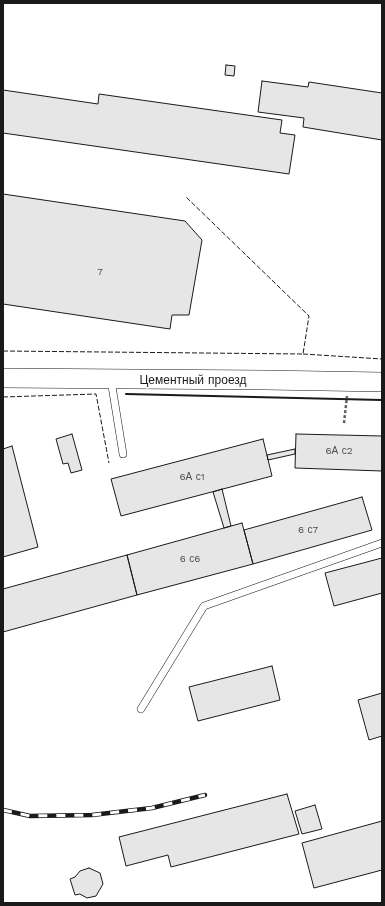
<!DOCTYPE html>
<meta charset="utf-8">
<style>
body{margin:0}
#map{position:relative;width:385px;height:906px;overflow:hidden;background:#fff;font-family:"Work Sans",sans-serif}
canvas{display:block}
.frame{position:absolute;inset:0;border:4px solid #1a1a1a;pointer-events:none}
</style>
<div id="map">
<canvas width="385" height="906"></canvas>
<div class="frame"></div>
</div>
<script>
const ctx = document.querySelector('canvas').getContext('2d');
ctx.lineJoin = 'round';
function fill(path, color) { ctx.fillStyle = color; ctx.fill(path, 'evenodd'); }
const shape = rows => new Path2D(rows.map(r => 'M' + r).join(''));
function stroke(path, color, width, dash) { ctx.strokeStyle = color; ctx.lineWidth = width; ctx.lineCap = dash ? 'butt' : 'round'; ctx.setLineDash(dash || []); ctx.stroke(path); }
function write(font, color, halo, rows, align = 'center') {
  ctx.font = font + ' "Work Sans",sans-serif'; ctx.lineWidth = 3; ctx.setLineDash([]); ctx.textBaseline = 'middle'; ctx.strokeStyle = halo; ctx.fillStyle = color; for (const [text, x, y, turn = 0] of rows) {
    ctx.save(); ctx.translate(x, y); ctx.rotate((+turn || 0) * Math.PI / 180); ctx.textAlign = isNaN(turn) ? turn : align; if (halo) ctx.strokeText(text, 0, 0); ctx.fillText(text, 0, 0); ctx.restore();
  }
}
const building = shape([
 [226,65,235,66,234,76,225,75,226,65],
 [262,81,308,87,309,82,382,93,382,140,303,127,304,118,258,112,262,81],
 [3,90,98,104,99,94,282,120,280,133,295,135,289,174,3,133,3,90],
 [3,194,185,221,202,240,189,315,172,315,170,329,3,304,3,194],
 [72,434,82,470,71,473,68,463,63,464,56,439,72,434],
 [296,434,382,436,382,471,295,468,296,434],
 [263,439,272,476,121,516,111,479,263,439],
 [12,446,38,547,3,557,3,449,12,446],
 [295,449,295,454,268,460,267,455,295,449],
 [222,489,231,526,224,528,213,492,222,489],
 [362,497,372,530,253,564,244,530,362,497],
 [242,523,253,564,137,595,127,555,242,523],
 [127,555,137,595,3,632,3,589,127,555],
 [382,558,382,593,334,606,325,573,382,558],
 [272,666,280,700,198,721,189,687,272,666],
 [382,693,382,736,369,740,358,700,382,693],
 [287,794,299,834,171,867,168,855,126,866,119,837,287,794],
 [315,805,322,829,302,834,295,811,315,805],
 [382,821,382,870,314,888,302,843,382,821],
 [89,868,100,873,103,884,96,896,87,898,80,894,75,895,70,879,75,877,80,871,89,868]
]);
fill(building, '#e6e6e6');
stroke(building, '#1a1a1a', 1);
const lane = shape([
 [111,380,123,454],
 [141,709,204,606,382,543]
]);
const secondary = shape([
 [3,378,265,380,382,382]
]);
stroke(lane, '#1a1a1a', 8);
stroke(secondary, '#1a1a1a', 20);
stroke(shape([
 [344,423,347,396]
]), '#5f5f5f', 2.5, [3, 2]);
stroke(lane, '#fff', 7);
stroke(secondary, '#fff', 19);
const rail = shape([
 [3,810,30,816,92,815,152,808,205,795]
]);
stroke(rail, '#1a1a1a', 4.5);
stroke(rail, '#fff', 3, [9]);
stroke(shape([
 [3,351,303,354,309,316,185,196],
 [303,354,382,359],
 [3,397,96,394,109,463]
]), '#1a1a1a', 1, [5, 2]);
stroke(shape([
 [126,394,382,400]
]), '#1a1a1a', 2);
write('10px', '#4d4d4d', null, [
 ["7",100,272],
 ["6А с2",339,451],
 ["6А с1",192,477],
 ["6 с7",308,530],
 ["6 с6",190,559]
]);
write('12px', '#1a1a1a', '#fff', [
 ["Цементный проезд",193,380]
]);
</script>
